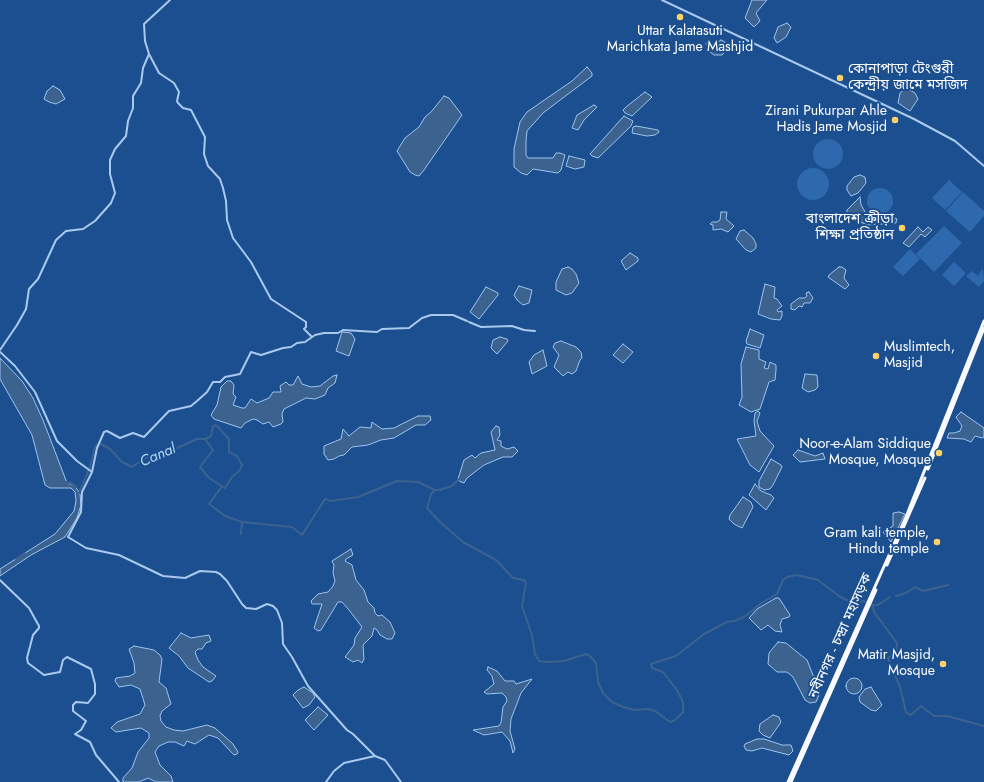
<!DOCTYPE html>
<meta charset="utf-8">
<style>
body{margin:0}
canvas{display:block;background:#1b4f8f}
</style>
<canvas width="984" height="782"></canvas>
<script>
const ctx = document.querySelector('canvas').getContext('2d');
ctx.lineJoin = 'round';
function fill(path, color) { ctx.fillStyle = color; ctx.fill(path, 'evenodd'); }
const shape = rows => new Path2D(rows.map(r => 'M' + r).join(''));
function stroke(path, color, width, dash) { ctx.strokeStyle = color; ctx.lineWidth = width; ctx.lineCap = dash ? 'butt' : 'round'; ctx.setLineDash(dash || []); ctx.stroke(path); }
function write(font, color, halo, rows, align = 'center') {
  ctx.font = font + ' Jost,"Noto Sans Bengali",sans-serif'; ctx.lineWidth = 4; ctx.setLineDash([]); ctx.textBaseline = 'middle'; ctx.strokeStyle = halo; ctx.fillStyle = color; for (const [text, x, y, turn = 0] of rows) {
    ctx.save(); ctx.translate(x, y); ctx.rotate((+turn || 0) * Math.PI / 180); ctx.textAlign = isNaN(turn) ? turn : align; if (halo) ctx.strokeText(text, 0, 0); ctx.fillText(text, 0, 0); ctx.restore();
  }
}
fill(shape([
 '813 154a15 15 0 1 1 30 0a15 15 0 1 1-30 0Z',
 '797 184a16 16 0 1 1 32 0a16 16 0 1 1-32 0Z',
 [949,180,962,192,945,210,932,198],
 '867 201a13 13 0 1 1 26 0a13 13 0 1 1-26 0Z',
 [963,192,984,211,984,216,970,232,946,211],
 [944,226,962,243,934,272,916,254],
 [910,249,920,259,903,276,893,267],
 [954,262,966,273,954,286,942,275],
 [983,269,984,281,979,287,966,276,972,271,981,278,978,275]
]), '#2e69ad');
const water = shape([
 [752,0,767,0,756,13,760,21,754,27,745,18,752,0],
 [787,23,791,27,786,37,777,43,774,38,778,27,787,23],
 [721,40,725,42,725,52,722,55,714,55,710,52,706,44,707,42,715,44,721,40],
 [587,67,592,73,592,76,543,113,527,131,526,141,526,155,528,158,553,158,556,153,560,153,565,155,561,170,558,173,533,169,527,175,521,173,514,167,514,149,520,122,527,112,572,81,587,67],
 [53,86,60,90,65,99,56,104,49,102,44,99,47,91,53,86],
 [906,88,915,93,918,99,910,111,898,103,900,93,906,88],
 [645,92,652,97,632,116,625,113,623,110,626,107,645,92],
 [444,96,449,98,462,115,424,170,419,176,415,175,410,172,397,151,405,138,419,127,425,117,431,112,444,96],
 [594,105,597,107,584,120,578,130,572,128,577,115,594,105],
 [624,116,633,121,631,126,598,158,592,156,590,154,624,116],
 [636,126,658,130,659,132,655,135,647,136,632,133,633,127,636,126],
 [569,156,585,160,584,167,575,169,566,166,569,156],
 [860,175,865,177,866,183,858,193,851,196,847,190,847,186,854,177,860,175],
 [860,197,861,205,867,215,882,221,895,218,897,219,896,223,867,225,850,217,847,213,847,210,860,197],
 [721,212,727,212,726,219,734,226,728,232,721,229,713,230,713,225,710,224,712,222,717,222,720,220,721,212],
 [918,227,923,232,928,227,932,230,925,237,921,234,909,247,903,243,918,227],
 [744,230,753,238,756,244,756,248,751,252,746,250,736,239,740,231,744,230],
 [630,253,638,258,638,261,626,270,621,261,630,253],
 [568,267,572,269,576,274,579,283,572,293,566,295,556,290,556,282,562,269,568,267],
 [839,267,842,267,846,270,844,278,849,285,845,289,828,277,829,275,839,267],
 [765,284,775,287,774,298,777,299,782,306,777,310,778,312,782,311,782,316,780,320,771,319,758,314,765,284],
 [519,286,532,290,529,303,523,305,517,300,514,295,519,286],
 [486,287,498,293,498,295,479,319,470,312,486,287],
 [809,292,813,298,810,303,804,303,802,307,799,306,795,310,791,309,791,304,799,298,805,298,807,296,806,293,809,292],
 [750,329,764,335,760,348,747,344,746,341,750,329],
 [342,332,351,333,355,339,349,356,336,351,342,332],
 [500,337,507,339,508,341,497,354,491,348,493,340,500,337],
 [561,341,576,347,581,352,582,358,580,360,576,371,572,374,568,372,563,376,554,367,559,355,553,347,555,343,561,341],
 [623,344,633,352,623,363,613,355,623,344],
 [746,347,759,350,759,359,766,362,764,368,768,369,770,362,776,365,776,370,775,380,769,382,760,409,751,412,739,405,742,397,741,364,746,347],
 [543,350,547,366,532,374,529,362,534,355,543,350],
 [0,358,22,381,33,398,43,420,67,483,75,486,80,494,81,505,77,518,65,537,31,555,0,576,0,569,55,534,74,511,76,501,75,492,71,488,50,488,45,485,32,435,0,379,0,358],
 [805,374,817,375,818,387,815,390,808,392,802,388,805,374],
 [337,375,335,383,328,388,325,395,315,399,306,398,284,409,282,414,283,422,281,424,273,427,269,422,263,424,257,420,253,419,245,423,241,428,214,419,211,415,217,405,221,387,227,381,231,381,234,385,233,394,236,397,233,405,242,408,245,408,251,399,257,403,269,398,273,392,281,392,280,386,286,382,289,385,293,385,298,376,302,384,311,387,320,386,333,376,337,375],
 [758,411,760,413,757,421,760,431,774,446,759,472,750,465,737,439,756,436,754,421,755,413,758,411],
 [961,412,984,428,984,437,982,438,975,436,971,442,964,439,947,438,949,433,954,433,960,431,962,426,956,417,961,412],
 [418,416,430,416,431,420,425,425,416,425,394,438,381,440,368,445,352,447,344,455,339,456,334,459,328,460,324,454,324,446,341,439,343,429,349,436,360,427,371,428,372,422,382,429,394,428,418,416],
 [496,426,499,427,500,435,497,440,501,441,501,446,507,449,514,447,518,451,512,457,503,457,484,465,467,478,464,483,459,481,458,479,464,460,472,455,475,458,481,453,495,450,491,432,496,426],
 [798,450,815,456,823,453,825,459,800,462,793,455,798,450],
 [771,459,781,465,782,467,773,485,770,489,764,490,759,487,759,481,771,459],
 [755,484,761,491,771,495,774,498,766,510,749,495,755,484],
 [743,497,751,502,753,507,742,528,734,524,729,519,730,515,743,497],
 [899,512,905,514,891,542,883,532,893,526,893,513,899,512],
 [351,549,353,555,346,559,345,561,352,565,356,580,364,590,368,602,374,608,375,613,378,616,382,615,390,622,395,633,392,639,387,639,380,635,377,630,374,628,372,636,363,645,364,659,362,663,358,660,353,662,345,657,354,645,355,638,362,627,349,610,342,602,338,602,321,630,318,631,314,628,322,604,312,604,311,601,318,594,328,592,333,586,335,581,333,573,334,565,332,561,351,549],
 [776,598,779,598,790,615,789,617,782,619,780,625,782,632,775,631,768,625,761,630,749,618,757,609,776,598],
 [181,633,191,638,209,635,211,641,206,643,202,649,198,649,195,652,198,660,203,667,216,676,212,681,209,682,188,668,179,656,169,648,181,633],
 [778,642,786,643,807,660,820,693,816,702,810,703,805,700,793,677,787,672,777,672,768,664,769,653,778,642],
 [134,646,154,650,160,655,162,659,159,682,166,688,171,704,162,711,160,716,161,721,166,727,174,730,183,731,207,725,215,728,233,744,238,752,237,754,234,755,218,738,209,735,195,744,187,741,184,746,175,742,168,742,159,746,155,752,160,765,171,776,173,782,156,782,148,778,139,782,123,782,123,778,132,768,138,752,149,738,149,733,141,728,116,732,111,728,117,722,140,714,145,705,140,689,131,685,119,687,115,681,116,678,130,676,135,673,134,663,129,649,134,646],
 [488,667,497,671,505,681,514,681,516,684,532,679,521,693,511,719,510,731,515,749,513,753,510,741,502,732,484,735,473,730,499,726,501,723,503,707,507,701,506,697,502,693,487,694,484,692,494,684,492,676,487,670,488,667],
 '846 686a8 8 0 1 1 16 0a8 8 0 1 1-16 0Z',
 [304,687,313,693,315,697,309,705,303,708,293,695,298,690,304,687],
 [871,687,882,705,876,711,871,710,860,702,859,697,865,689,871,687],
 [318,707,328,715,314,730,305,720,318,707],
 [773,715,779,717,781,722,770,738,763,735,759,731,760,724,773,715],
 [757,739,764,739,782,745,791,745,793,751,789,755,762,748,752,751,746,750,744,746,745,744,757,739]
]);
fill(water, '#3c6290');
stroke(water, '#9cc4f0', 1);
stroke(shape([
 [222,486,209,504,225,516,242,522,292,527,302,535,325,499,331,501,358,497,397,481,418,482,435,490,439,490,452,486,459,479],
 [435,490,431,494,427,508,441,523,463,542,496,560,513,578,524,580,526,583,522,606,532,635,535,654,539,661,547,662,564,661,586,654,590,656,596,663,598,682,603,693,612,702,623,707,634,710,648,709,655,711,670,722,675,720,683,712,683,702,677,690,663,672,652,668,651,664,676,656,704,634,727,622,734,621,744,617,763,602,777,594,783,580,787,577,797,575,818,580,839,596,852,603,864,601,873,606,874,612,897,643,896,652,888,658,900,687,906,712],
 [79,493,90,467,95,447,99,443,110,449,122,462,132,467,145,458,160,456,197,439,205,439,213,450,200,467,209,478,225,488,232,477,240,470,242,465,237,456,229,452,229,439,216,425,213,426,211,436,205,439],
 [241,534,242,522],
 [896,596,906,593,915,587,923,591,948,585],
 [873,605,878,605,890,597],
 [907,713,911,715,921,706,934,716,947,716,984,726]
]), '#3c6290', 2);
stroke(shape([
 [64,482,71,483,76,487],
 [16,559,25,554]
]), '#3c6290', 2.5);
stroke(shape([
 [170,0,144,24,145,41,149,54,159,73,174,83,179,92,177,101,178,103,183,108,191,110,205,137,204,154,208,166,220,179,223,188,226,201,227,220,233,238,251,262,271,299,306,322,306,327,304,329,312,337],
 [662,0,914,119,955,141,984,166],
 [469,322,481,327,512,326,524,330,535,331],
 [0,350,17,325,26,309,29,289,38,279,56,240,66,231,83,229,95,221,111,203,115,193,110,174,110,160,115,149,126,136,128,121,133,108,133,96,141,83,143,68,149,54],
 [0,352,15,366,35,392,57,441,77,461,92,472],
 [0,580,29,608,39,626,39,628,33,635,27,658,28,663,44,675,60,672,63,660,67,657,91,669,95,684,95,694,88,703,76,702,73,705,73,711,86,721,81,730,75,734],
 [75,734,90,742,96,755,119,782],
 [375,756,353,734,347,730,308,686,292,657,283,644,282,623,277,610,273,606,267,604,256,609,246,608,242,604,227,581,220,574,216,572,200,571,185,578,163,576,119,555,86,548,68,537,81,512,82,492,92,472,97,448,104,432,107,431,120,438,133,433,144,437,169,411,191,406,197,401,207,392,213,382,220,382,225,377,240,374,251,352,261,355,283,348,291,347,297,343,305,342,315,335,324,333,338,333,343,330,377,332,382,329,409,328,422,318,431,315,453,315,467,321],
 [326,782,334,771,344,763,375,756,385,760,401,782]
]), '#a9c9ee', 2);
stroke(shape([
 [928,469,984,328],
 [887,565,925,478],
 [788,782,906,517,984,321],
 [791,782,876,590]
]), '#f8faff', 3);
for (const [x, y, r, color] of [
 [680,17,4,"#ffd166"],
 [840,78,4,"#ffd166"],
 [895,120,4,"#ffd166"],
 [902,228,4,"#ffd166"],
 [876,356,4,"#ffd166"],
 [939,453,4,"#ffd166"],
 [937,542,4,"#ffd166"],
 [943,664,4,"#ffd166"]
]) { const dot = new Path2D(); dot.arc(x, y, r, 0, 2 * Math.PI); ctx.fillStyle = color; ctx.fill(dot); stroke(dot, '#1b4f8f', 1.5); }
write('14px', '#fff', '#1b4f8f', [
 ["Uttar Kalatasuti",680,32,"center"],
 ["Marichkata Jame Mashjid",680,48,"center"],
 ["কোনাপাড়া টেংগুরী",848,70,"left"],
 ["কেন্দ্রীয় জামে মসজিদ",848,86,"left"],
 ["Zirani Pukurpar Ahle",887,112],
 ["Hadis Jame Mosjid",887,128],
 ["বাংলাদেশ ক্রীড়া",894,220],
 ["শিক্ষা প্রতিষ্ঠান",894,236],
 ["Muslimtech,",884,348,"left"],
 ["Masjid",884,364,"left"],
 ["Noor-e-Alam Siddique",931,445],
 ["Mosque, Mosque",931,461],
 ["Gram kali temple,",929,534],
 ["Hindu temple",929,550],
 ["Matir Masjid,",935,656],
 ["Mosque",935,672]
], 'right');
write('14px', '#fff', '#1b4f8f', [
 ["নবীনগর - চন্দ্রা মহাসড়ক",841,636,-66]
]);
write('italic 15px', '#b5d3f5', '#1b4f8f', [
 ["Canal",158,456,-23]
]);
</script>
